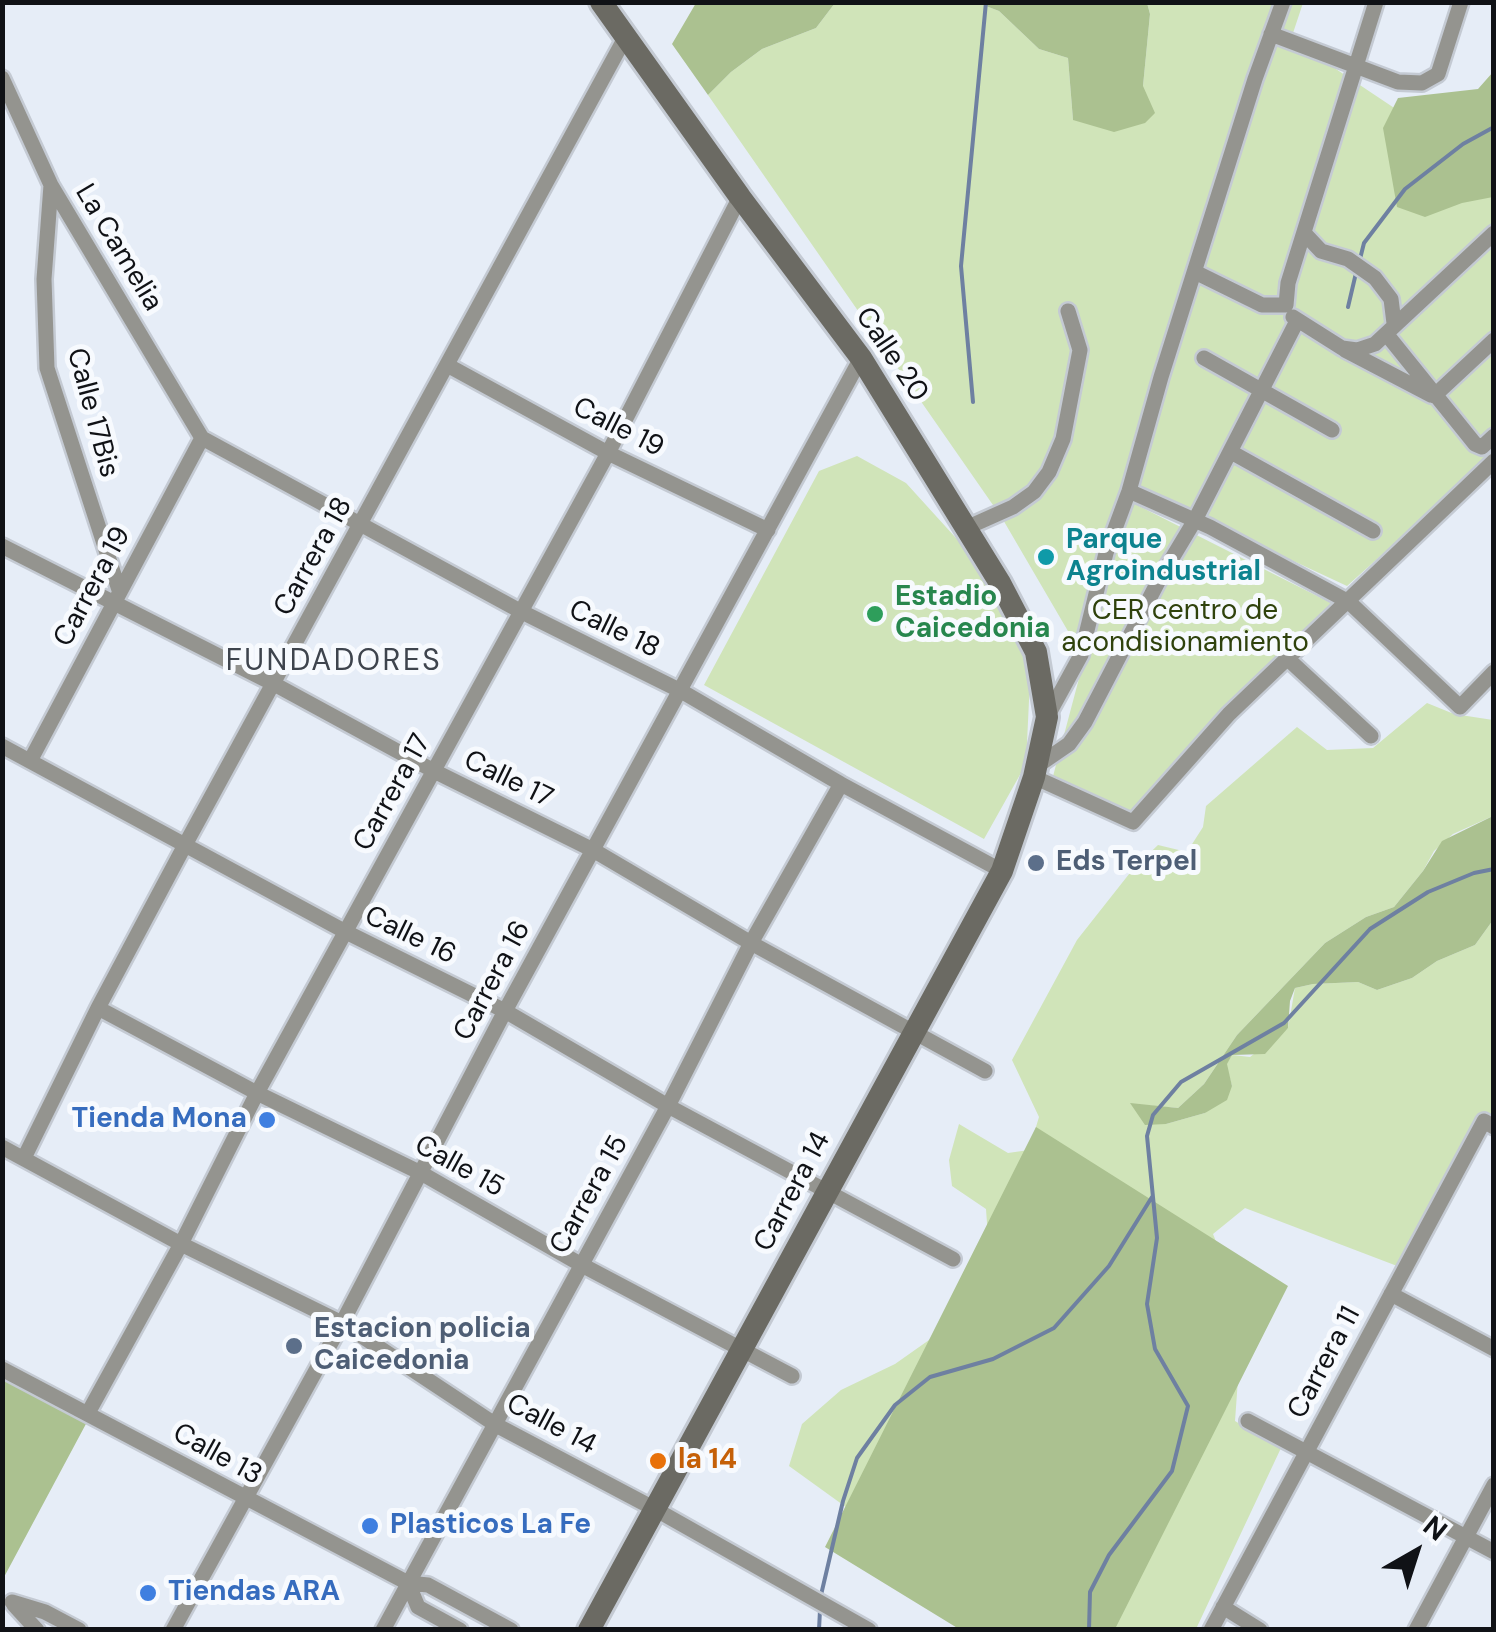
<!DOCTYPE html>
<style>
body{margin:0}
#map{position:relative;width:1496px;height:1632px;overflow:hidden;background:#e6edf7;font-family:"DM Sans",sans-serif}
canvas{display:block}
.frame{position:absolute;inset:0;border:5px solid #101216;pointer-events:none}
.north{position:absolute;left:1366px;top:1502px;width:100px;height:100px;-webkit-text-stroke:8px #f7fafe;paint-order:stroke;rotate:39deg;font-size:28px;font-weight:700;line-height:40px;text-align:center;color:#101216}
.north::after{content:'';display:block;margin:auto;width:35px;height:45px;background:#101216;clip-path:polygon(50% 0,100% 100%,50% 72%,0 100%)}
</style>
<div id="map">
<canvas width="1496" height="1632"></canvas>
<div class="frame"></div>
<div class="north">N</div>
</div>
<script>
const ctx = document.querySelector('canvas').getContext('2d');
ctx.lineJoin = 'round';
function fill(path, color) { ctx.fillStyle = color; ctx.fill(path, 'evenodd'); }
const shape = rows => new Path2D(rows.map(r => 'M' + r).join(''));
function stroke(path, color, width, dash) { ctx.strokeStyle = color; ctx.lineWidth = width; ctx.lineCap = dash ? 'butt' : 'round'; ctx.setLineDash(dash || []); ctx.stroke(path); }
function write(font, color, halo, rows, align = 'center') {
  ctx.font = font + ' "DM Sans",sans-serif'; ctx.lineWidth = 10; ctx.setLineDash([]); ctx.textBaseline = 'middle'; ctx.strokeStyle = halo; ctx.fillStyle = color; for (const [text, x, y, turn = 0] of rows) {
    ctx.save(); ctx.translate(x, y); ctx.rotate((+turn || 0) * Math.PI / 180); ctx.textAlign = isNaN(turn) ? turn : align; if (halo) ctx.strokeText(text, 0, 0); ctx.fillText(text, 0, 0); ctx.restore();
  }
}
fill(shape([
 [835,3,978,3,999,11,1039,49,1068,58,1073,120,1143,86,1150,14,1147,3,1303,3,1291,39,1493,174,1493,455,1347,586,1143,491,1139,506,1333,604,1227,710,1134,818,1052,780,1081,671,1072,638,1002,518,708,95,731,72,762,49,816,28],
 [857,456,906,483,985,570,1031,658,1026,764,984,839,704,685,819,471],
 [1427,703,1454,714,1493,720,1493,816,1453,834,1434,851,1423,871,1394,907,1366,917,1325,943,1237,1035,1204,1084,1178,1108,1131,1104,1166,1124,1205,1113,1232,1086,1226,1064,1232,1055,1250,1057,1288,1028,1295,988,1313,984,1358,982,1377,990,1412,978,1437,961,1475,945,1493,920,1493,1118,1405,1269,1245,1208,1213,1234,1243,1309,1235,1421,1281,1448,1196,1629,1015,1629,789,1466,802,1424,841,1390,895,1364,939,1333,988,1238,986,1209,952,1186,949,1160,959,1124,1008,1153,1029,1150,1039,1117,1012,1060,1077,940,1133,869,1158,845,1187,852,1203,827,1206,806,1297,727,1327,750,1373,748]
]), '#d0e4b9');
fill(shape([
 [696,3,696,2,835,3,816,28,762,49,731,72,708,95,672,44],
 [978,3,1147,3,1150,14,1143,86,1155,113,1145,123,1114,132,1073,120,1068,58,1039,49,999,11],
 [1493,72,1493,197,1462,203,1425,217,1397,207,1383,128,1398,98,1478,89],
 [1493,816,1493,920,1475,945,1437,961,1412,978,1377,990,1358,982,1313,984,1295,988,1290,1001,1288,1028,1265,1054,1232,1055,1227,1064,1232,1086,1227,1100,1205,1113,1166,1124,1145,1125,1130,1103,1178,1108,1204,1084,1237,1035,1325,943,1366,917,1394,907,1423,871,1442,841],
 [1036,1127,1288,1286,1115,1629,959,1629,825,1547],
 [3,1365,87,1422,3,1579]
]), '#abc190');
stroke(shape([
 [1359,263,1364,243,1405,189,1463,144,1494,127],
 [1348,307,1356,273],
 [973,402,961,266,986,2],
 [821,1595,843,1501,857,1458,895,1405,930,1377,993,1359,1054,1328,1109,1266,1152,1197],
 [819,1630,820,1610],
 [1089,1630,1090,1592,1109,1555,1172,1471,1188,1406,1155,1349,1147,1304,1157,1238,1147,1136,1153,1115,1181,1082,1284,1023,1370,929,1428,892,1474,873,1494,869]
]), '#6e80a1', 4);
const street = shape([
 [1271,34,1398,82,1422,83,1438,74,1461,2],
 [2,78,51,185,202,438],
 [51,185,44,279,47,368,119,590],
 [1305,234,1321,251,1348,259,1375,278,1391,299,1394,323],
 [1195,272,1262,305,1286,305,1288,283,1376,2],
 [1293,317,1342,348,1357,350,1375,344,1494,233],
 [1388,336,1475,444,1482,447,1494,436],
 [1345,350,1431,395],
 [1204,358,1332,430],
 [447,365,608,453,768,530],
 [1434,396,1494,340],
 [202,438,522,612,681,691,841,784,1002,871],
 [1231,452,1373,531],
 [1129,491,1210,527,1349,602,1460,707,1494,672],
 [966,528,1013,507,1034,492,1049,472,1063,439,1080,350,1068,311],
 [2,546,274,684,434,771,593,850,751,943,985,1071],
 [1289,660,1371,736],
 [1047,717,1081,655,1106,553,1129,491,1161,377,1255,79,1283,2],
 [2,746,346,932,505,1011,668,1106,953,1259],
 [30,761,202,438],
 [1037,766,1069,744,1085,722,1159,580,1195,520,1297,321],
 [1034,777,1133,822,1229,714,1494,461],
 [98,1008,257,1093,421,1173,580,1264,792,1376],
 [2,1147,181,1244,342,1323,496,1425,653,1508,869,1630],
 [24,1158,98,1008,185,845,626,36],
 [1391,1294,1494,1349],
 [2,1369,408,1583,428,1585,511,1630],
 [88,1413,181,1244,257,1093,608,453,740,197],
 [1248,1421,1494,1552],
 [408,1583,418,1607,460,1630],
 [12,1602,45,1612,79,1630],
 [14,1605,37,1630],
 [1223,1607,1260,1630],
 [173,1630,342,1323,505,1011,861,358],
 [383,1630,668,1106,751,943,841,784],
 [1211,1630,1484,1121,1494,1127],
 [1416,1630,1494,1485]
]);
const secondary = shape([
 [589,1630,1002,871,1034,777,1047,717,1036,652,1000,583,861,358,740,197,601,2]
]);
stroke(street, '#c4cad3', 20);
stroke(secondary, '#c4cad3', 28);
stroke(street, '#94948f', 15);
stroke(secondary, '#6b6a63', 22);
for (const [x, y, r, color] of [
 [1046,557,10,"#0f9aa8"],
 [875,614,10,"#2e9e5b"],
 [1036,863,10,"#5c6f8a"],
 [267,1120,10,"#3f7fe0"],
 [294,1346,10,"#5c6f8a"],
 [658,1461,10,"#e8710a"],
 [370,1526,10,"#3f7fe0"],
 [148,1593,10,"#3f7fe0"]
]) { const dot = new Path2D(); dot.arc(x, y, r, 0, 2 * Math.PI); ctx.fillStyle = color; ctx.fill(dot); stroke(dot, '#f7fafe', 4); }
write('28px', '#101216', '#f7fafe', [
 ["La Camelia",118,248,59],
 ["Calle 20",891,355,56],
 ["Calle 17Bis",92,413,75],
 ["Calle 19",618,428,27],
 ["Carrera 18",314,557,-61],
 ["Carrera 19",93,587,-62],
 ["Calle 18",614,630,26],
 ["Calle 17",508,780,26],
 ["Carrera 17",393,793,-61],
 ["Calle 16",410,936,26],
 ["Carrera 16",493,981,-62],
 ["Calle 15",459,1167,29],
 ["Carrera 14",793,1192,-62],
 ["Carrera 15",590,1195,-61],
 ["Carrera 11",1325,1363,-62],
 ["Calle 14",551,1425,28],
 ["Calle 13",217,1455,29]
]);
write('bold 28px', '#0d838f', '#f7fafe', [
 ["Parque",1066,541],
 ["Agroindustrial",1066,573]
], 'left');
write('bold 28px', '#27864d', '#f7fafe', [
 ["Estadio",895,598],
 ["Caicedonia",895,630]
], 'left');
write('28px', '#2f420c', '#f7fafe', [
 ["CER centro de",1185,612],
 ["acondisionamiento",1185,644]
]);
write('bold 28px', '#4e5e75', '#f7fafe', [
 ["Eds Terpel",1056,863],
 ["Estacion policia",314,1330],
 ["Caicedonia",314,1362]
], 'left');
write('bold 28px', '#366cbe', '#f7fafe', [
 ["Tienda Mona",247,1120,"right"],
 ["Plasticos La Fe",390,1526],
 ["Tiendas ARA",168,1593]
], 'left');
write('bold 28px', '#c56008', '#f7fafe', [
 ["la 14",678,1461]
], 'left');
ctx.letterSpacing = '2.5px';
write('30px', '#3e444d', '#f7fafe', [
 ["FUNDADORES",334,662]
]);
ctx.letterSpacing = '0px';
</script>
